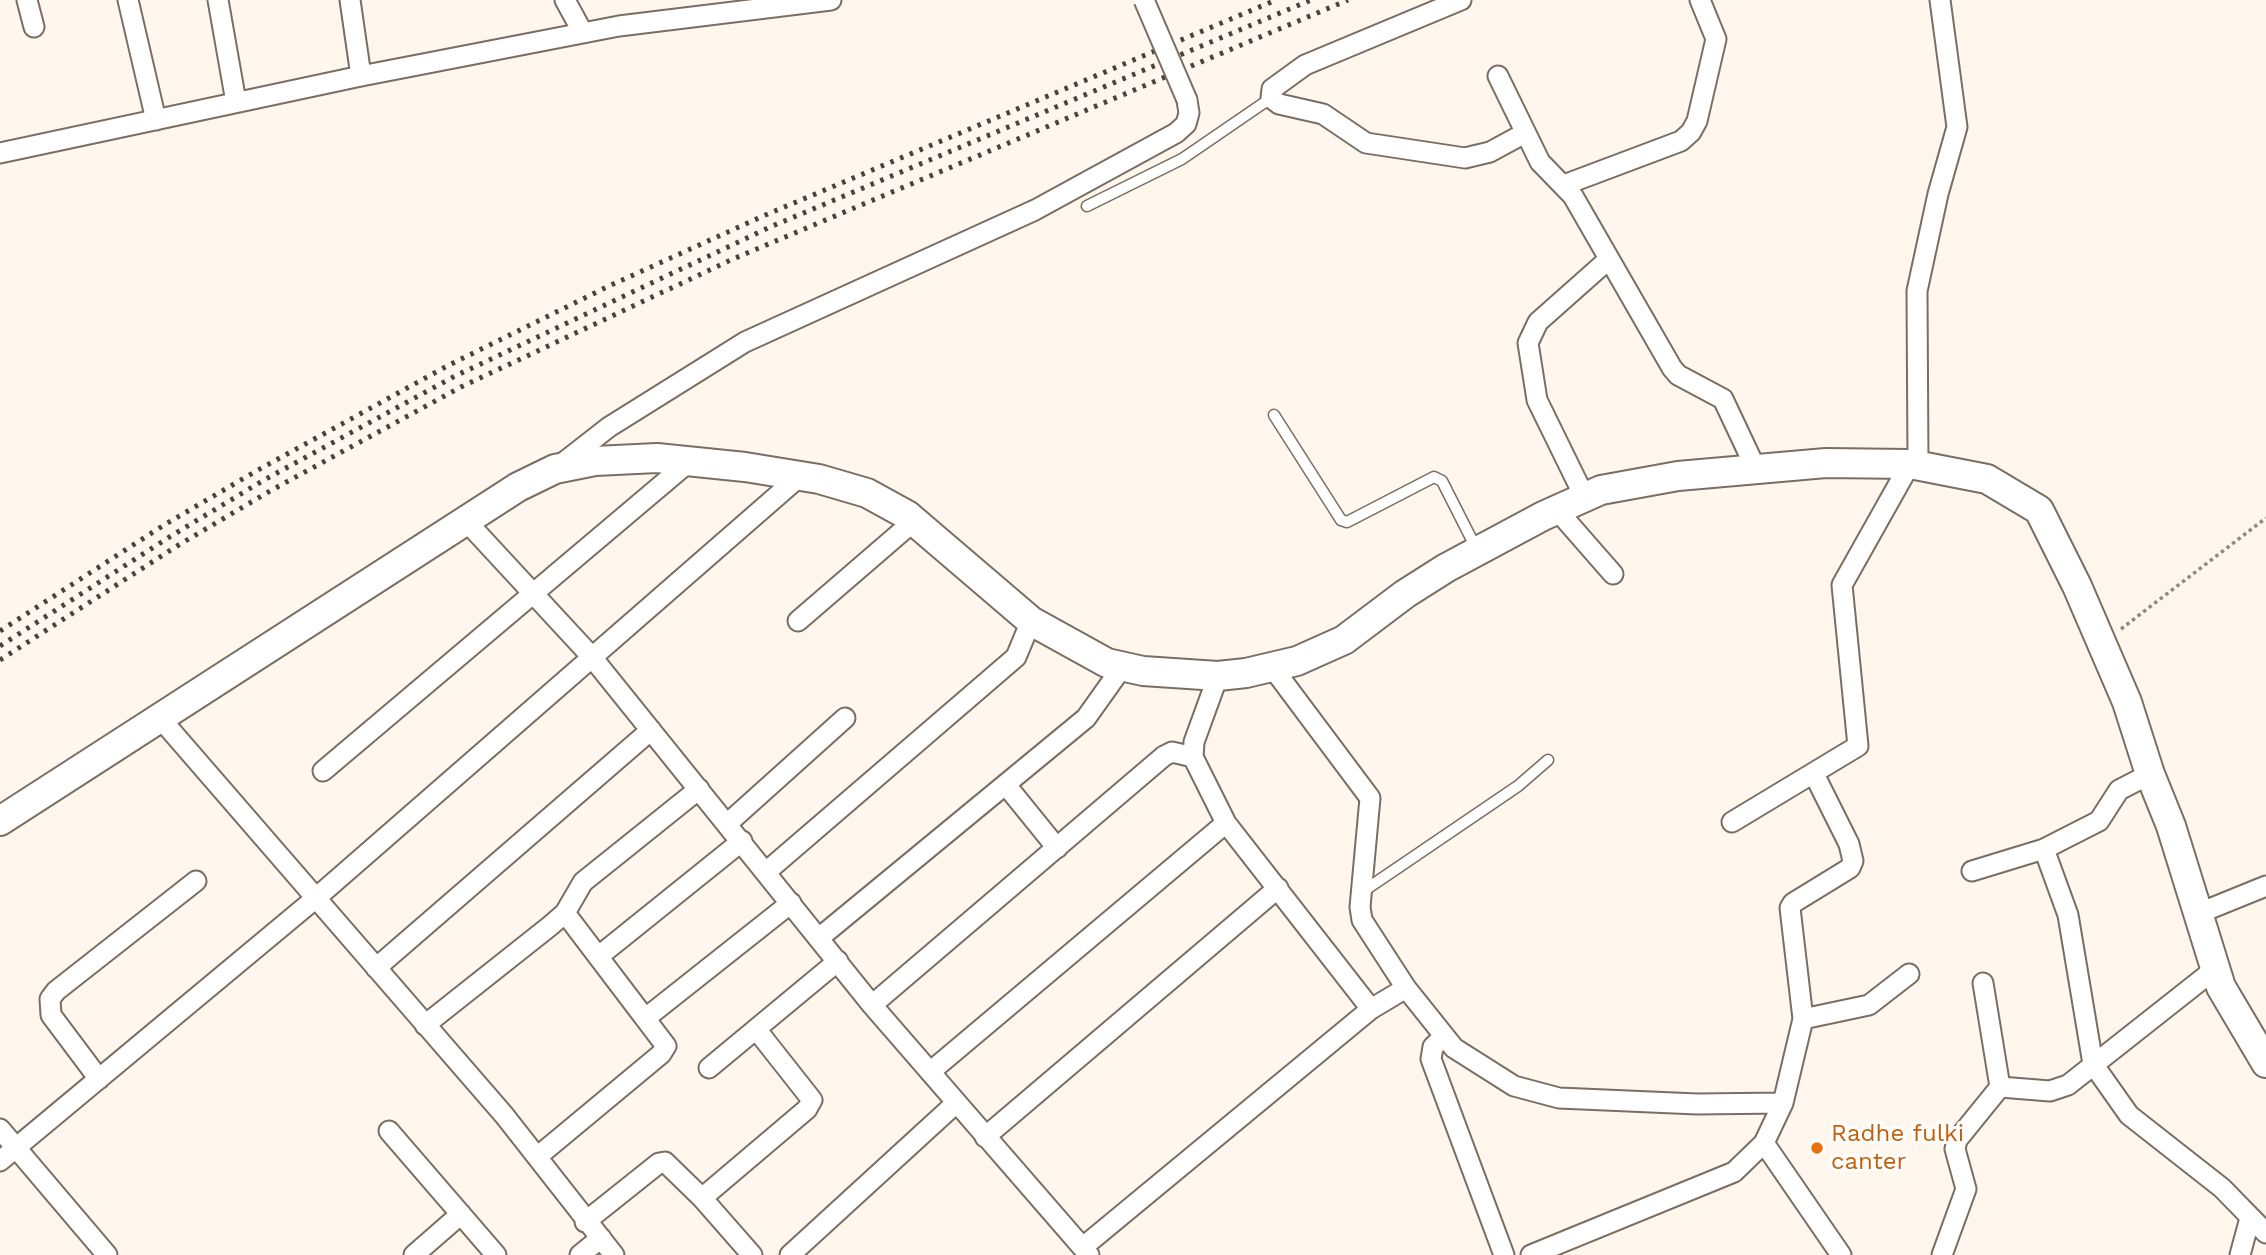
<!DOCTYPE html>
<style>
body{margin:0}
canvas{display:block;background:#fff6ee}
</style>
<canvas width="2266" height="1255"></canvas>
<script>
const ctx = document.querySelector('canvas').getContext('2d');
ctx.lineJoin = 'round';
const shape = rows => new Path2D(rows.map(r => 'M' + r).join(''));
function stroke(path, color, width, dash) { ctx.strokeStyle = color; ctx.lineWidth = width; ctx.lineCap = dash ? 'butt' : 'round'; ctx.setLineDash(dash || []); ctx.stroke(path); }
function write(font, color, halo, rows, align = 'center') {
  ctx.font = font + ' "Work Sans",sans-serif'; ctx.lineWidth = 6; ctx.setLineDash([]); ctx.textBaseline = 'middle'; ctx.strokeStyle = halo; ctx.fillStyle = color; for (const [text, x, y, turn = 0] of rows) {
    ctx.save(); ctx.translate(x, y); ctx.rotate((+turn || 0) * Math.PI / 180); ctx.textAlign = isNaN(turn) ? turn : align; if (halo) ctx.strokeText(text, 0, 0); ctx.fillText(text, 0, 0); ctx.restore();
  }
}
const lane = shape([
 [1087,206,1182,159,1271,98],
 [1274,415,1341,520,1347,522,1434,477,1442,481,1476,548],
 [1362,892,1518,786,1548,760]
]);
const street = shape([
 [27,0,34,27],
 [128,0,156,120],
 [218,0,236,102],
 [350,0,361,76],
 [565,0,583,33],
 [1461,0,1305,65,1272,89,1271,98,1279,104,1323,114,1366,143,1465,158,1490,152,1525,133],
 [1498,76,1540,162,1573,196,1672,368,1678,375,1723,399,1756,469],
 [0,153,361,76,619,26,831,0],
 [1564,185,1681,141,1691,132,1697,121,1716,39,1700,0],
 [1918,464,1917,291,1938,194,1957,127,1940,0],
 [559,466,609,427,745,342,1035,210,1176,133,1186,124,1189,113,1187,100],
 [1585,498,1537,400,1528,343,1538,322,1609,259],
 [1557,510,1613,574],
 [467,522,591,656,872,1005,1089,1255],
 [798,621,914,521],
 [1272,667,1370,798,1360,907,1362,920,1406,988,1454,1048,1514,1086,1559,1098,1697,1104,1783,1103],
 [1218,676,1194,742,1193,757,1226,823,1371,1009],
 [160,718,504,1115,614,1255],
 [323,771,690,461],
 [1006,785,1057,848],
 [1732,822,1858,746,1842,585,1910,464],
 [727,824,845,718],
 [2044,849,2068,915,2093,1064,2129,1115,2222,1188,2266,1233],
 [1972,871,2044,849,2099,821,2119,790,2150,774],
 [766,872,1016,657,1031,621],
 [2197,914,2266,886],
 [819,938,1086,718,1123,666],
 [599,956,742,841],
 [376,968,651,730],
 [1983,983,2000,1087],
 [872,1005,1164,756,1172,752,1193,757],
 [647,1017,791,903],
 [1803,1019,1869,1005,1909,974],
 [425,1025,550,926,565,913,583,882,699,789],
 [1443,1037,1433,1047,1431,1059,1504,1255],
 [709,1068,838,961],
 [930,1072,1226,823],
 [99,1079,51,1015,50,999,56,991,196,881],
 [0,1129,107,1255],
 [389,1131,496,1255],
 [985,1137,1278,888],
 [1764,1143,1841,1255],
 [537,1157,661,1054,666,1046,565,913],
 [0,1161,316,898,800,476],
 [702,1198,807,1109,812,1100,756,1029],
 [585,1222,659,1163,665,1162,702,1198,752,1255],
 [1083,1247,1371,1009,1406,988],
 [414,1255,461,1214],
 [580,1255,601,1238],
 [790,1255,955,1104],
 [1531,1255,1734,1172,1764,1143,1783,1103,1803,1019,1790,908,1793,903,1850,868,1853,861,1849,844,1814,774],
 [1942,1255,1966,1189,1955,1149,1957,1140,2000,1087,2050,1091,2068,1085,2215,969],
 [2240,1255,2250,1218]
]);
const secondary = shape([
 [0,821,518,487,555,469,595,461,657,458,745,467,819,479,867,493,907,515,1031,621,1107,663,1143,671,1218,676,1246,673,1297,661,1344,640,1405,594,1446,568,1543,516,1601,490,1678,476,1826,463,1910,464,1987,479,2039,510,2077,586,2127,702,2150,774,2171,826,2221,987,2266,1063]
]);
stroke(lane, '#7a6e62', 13);
stroke(street, '#7a6e62', 23);
stroke(secondary, '#7a6e62', 32);
stroke(shape([
 [2121,629,2266,518]
]), '#8f8882', 3.5, [3.5, 3.5]);
stroke(lane, '#fff', 10);
stroke(street, '#fff', 19);
stroke(secondary, '#fff', 28);
stroke(shape([
 [0,631,164,525,258,470,449,365,609,286,763,216,1276,0],
 [0,646,171,536,264,480,455,376,770,227,1311,0],
 [0,660,177,546,270,491,461,387,733,259,1348,0]
]), '#49433e', 5, [3.5, 7]);
const streetBridge = shape([
 [1144,0,1187,100]
]);
stroke(streetBridge, '#7a6e62', 23, []);
stroke(streetBridge, '#fff', 19);
for (const [x, y, r, color] of [
 [1817,1148,7,"#e8710a"]
]) { const dot = new Path2D(); dot.arc(x, y, r, 0, 2 * Math.PI); ctx.fillStyle = color; ctx.fill(dot); stroke(dot, '#fff', 2.5); }
write('24px', '#c56008', '#fff', [
 ["Radhe fulki",1831,1134],
 ["canter",1831,1162]
], 'left');
</script>
